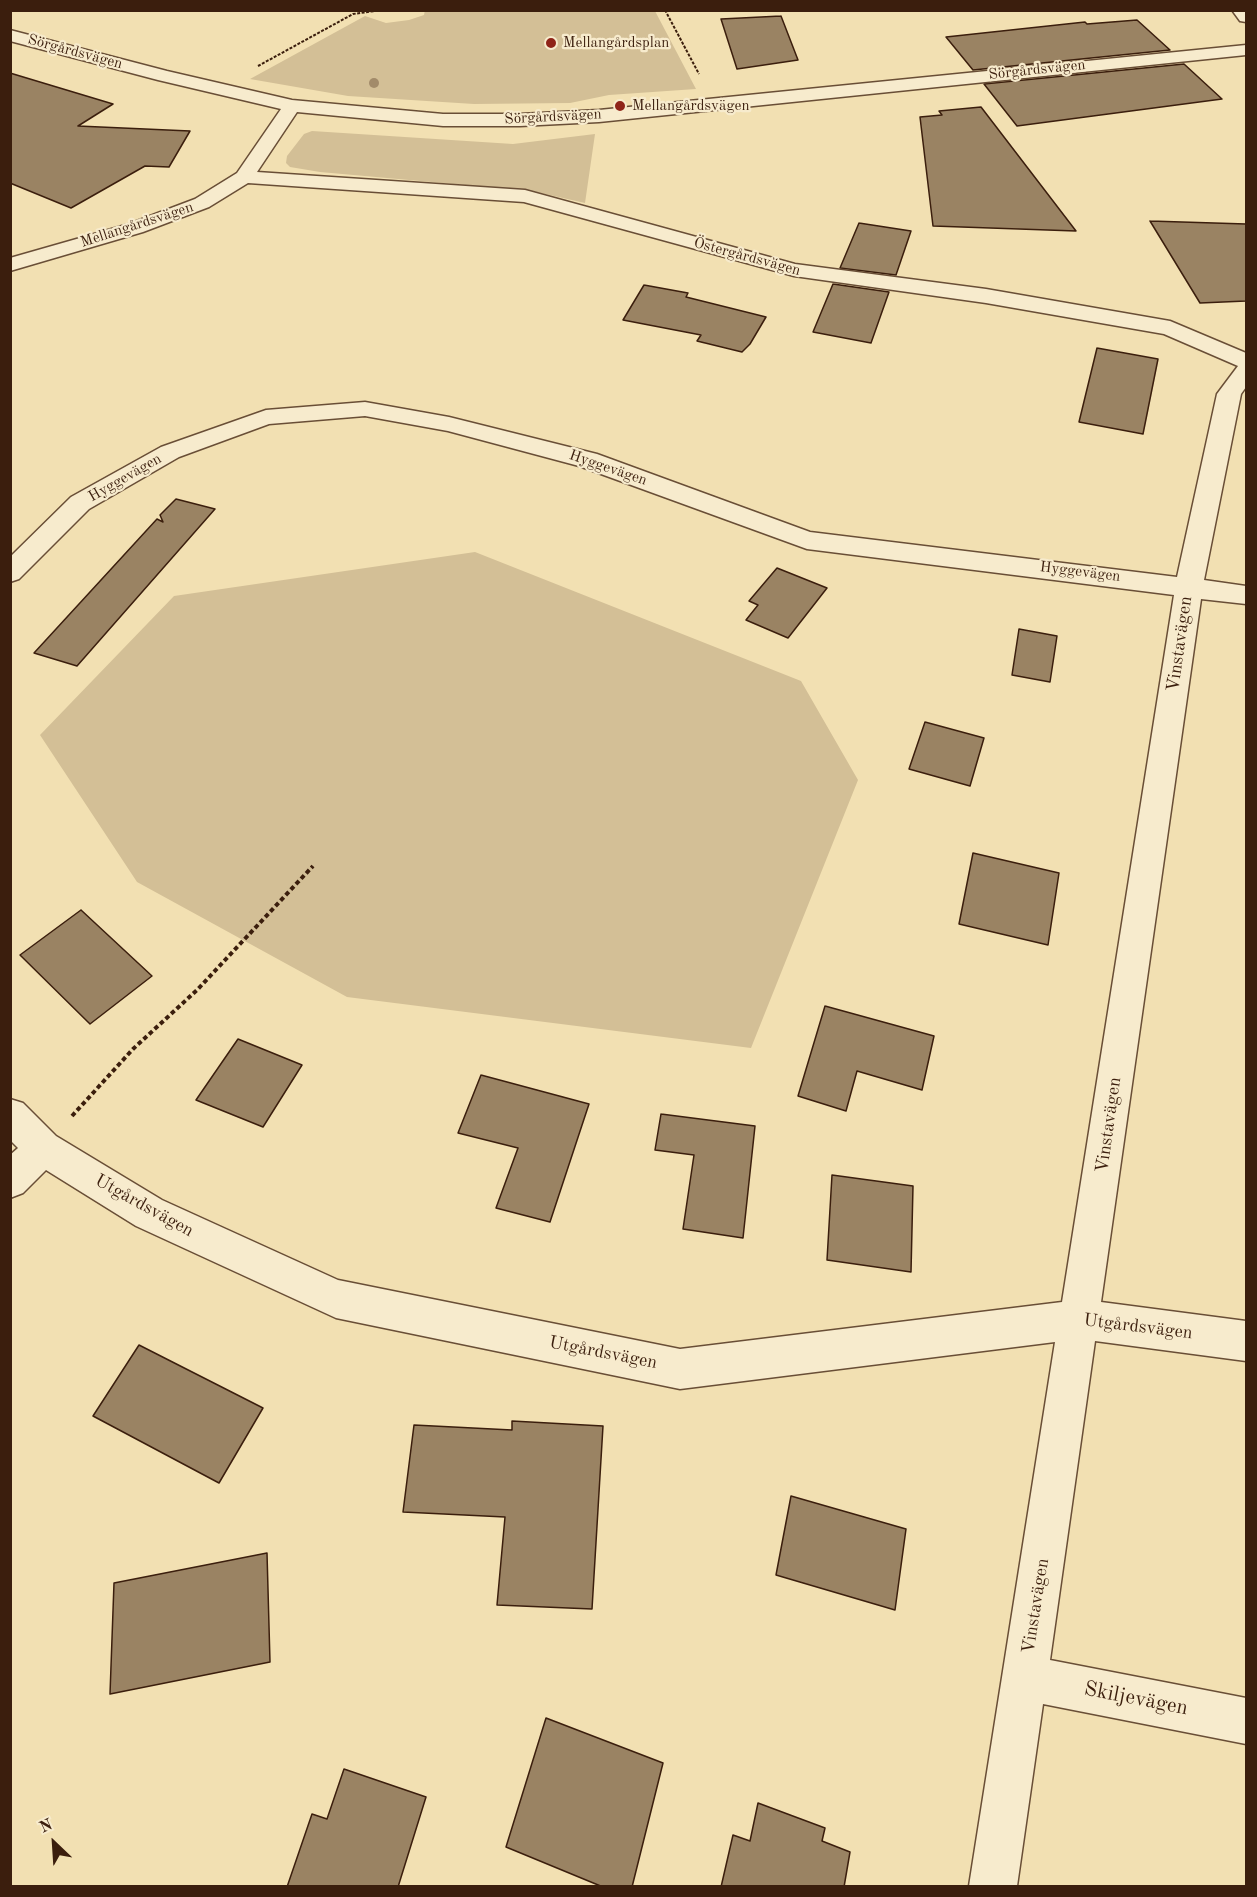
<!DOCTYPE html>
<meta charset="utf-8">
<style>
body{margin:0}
#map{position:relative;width:1257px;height:1897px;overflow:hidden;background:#f2e0b2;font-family:"Old Standard TT",serif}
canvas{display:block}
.frame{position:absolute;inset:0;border:12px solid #3b1e0d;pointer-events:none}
.north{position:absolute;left:24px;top:1813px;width:60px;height:60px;-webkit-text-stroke:4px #f7ebcd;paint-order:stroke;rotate:335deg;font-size:16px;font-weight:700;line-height:24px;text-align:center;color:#3b1e0d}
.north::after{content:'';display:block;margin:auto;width:21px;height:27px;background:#3b1e0d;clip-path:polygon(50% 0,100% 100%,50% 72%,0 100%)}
</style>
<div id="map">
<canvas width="1257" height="1897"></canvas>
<div class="frame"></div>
<div class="north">N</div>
</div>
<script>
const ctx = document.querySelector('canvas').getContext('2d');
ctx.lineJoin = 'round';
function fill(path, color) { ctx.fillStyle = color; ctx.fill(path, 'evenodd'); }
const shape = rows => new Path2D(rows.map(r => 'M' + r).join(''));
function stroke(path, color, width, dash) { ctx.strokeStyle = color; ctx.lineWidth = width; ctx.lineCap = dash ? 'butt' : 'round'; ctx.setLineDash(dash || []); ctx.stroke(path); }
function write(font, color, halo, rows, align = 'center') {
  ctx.font = font + ' "Old Standard TT",serif'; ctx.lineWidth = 4.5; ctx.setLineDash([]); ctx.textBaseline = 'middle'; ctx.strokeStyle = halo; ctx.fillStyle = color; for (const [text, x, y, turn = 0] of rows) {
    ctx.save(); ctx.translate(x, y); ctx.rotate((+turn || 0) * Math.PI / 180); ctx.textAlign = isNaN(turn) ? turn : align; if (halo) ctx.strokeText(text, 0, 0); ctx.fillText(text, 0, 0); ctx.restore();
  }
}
fill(shape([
 [425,10,655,11,696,89,609,95,570,103,474,104,348,96,250,79,365,16,386,23,409,20,424,15],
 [312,131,513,144,595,134,585,203,532,191,320,172,290,167,286,163,287,156,304,134],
 [475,552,801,681,858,780,751,1048,347,997,137,882,40,735,174,596]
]), '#d3bf96');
const building = shape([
 [781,16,798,60,737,69,721,19,781,16],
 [1137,20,1170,50,973,70,946,37,1085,22,1087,24,1137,20],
 [1184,64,1222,99,1017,126,984,84,1184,64],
 [10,73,113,104,78,126,190,131,169,167,145,166,71,208,10,183,10,73],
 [981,107,1076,231,933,226,920,117,942,115,939,111,981,107],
 [1150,221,1246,224,1246,301,1200,303,1150,221],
 [859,223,911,231,896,275,840,268,859,223],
 [833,284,889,292,871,343,813,332,833,284],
 [644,285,688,293,686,297,766,317,750,344,742,352,697,341,701,335,623,320,644,285],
 [1097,348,1158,359,1143,434,1079,422,1097,348],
 [176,499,215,509,77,666,34,653,157,519,163,522,160,515,176,499],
 [777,568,827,588,788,638,746,620,758,605,749,601,777,568],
 [1019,629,1057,636,1050,682,1012,675,1019,629],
 [925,722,984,738,970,786,909,769,925,722],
 [973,853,1059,873,1048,945,959,924,973,853],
 [81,910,152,976,90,1024,20,955,81,910],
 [825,1006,934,1036,922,1090,857,1071,846,1111,798,1096,825,1006],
 [238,1039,302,1065,263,1127,196,1100,238,1039],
 [481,1075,589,1104,550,1222,496,1208,518,1148,458,1133,481,1075],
 [661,1114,755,1126,743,1238,683,1229,694,1155,655,1150,661,1114],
 [832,1175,913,1186,911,1272,827,1260,832,1175],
 [139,1345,263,1408,219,1483,93,1416,139,1345],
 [512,1421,603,1426,592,1609,497,1605,505,1517,403,1512,414,1425,512,1430,512,1421],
 [791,1496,906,1529,895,1610,776,1575,791,1496],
 [267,1553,270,1662,110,1694,114,1583,267,1553],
 [546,1718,663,1763,632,1887,603,1887,506,1847,546,1718],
 [344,1769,426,1797,398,1887,287,1887,312,1814,327,1819,344,1769],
 [758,1803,825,1828,822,1841,850,1852,844,1887,721,1887,733,1835,750,1841,758,1803]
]);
fill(building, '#9a8363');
stroke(building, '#3b1e0d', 1.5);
const minor = shape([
 [1232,10,1246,10,1246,22,1240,21,1232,10],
 [10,30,167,71,292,100,443,114,520,114,599,110,1246,45,1246,55,599,122,520,126,443,126,297,112,257,172,525,190,795,264,986,289,1170,321,1246,353,1246,387,1241,394,1204,580,1246,586,1246,604,1201,599,1101,1302,1246,1321,1246,1361,1095,1341,1050,1660,1246,1698,1246,1744,1043,1704,1017,1886,969,1886,1055,1342,680,1389,336,1318,136,1226,46,1170,23,1193,10,1198,10,1155,18,1148,10,1140,10,1099,23,1103,56,1136,162,1200,338,1280,680,1349,1062,1302,1174,595,807,549,579,466,448,431,365,416,269,424,179,457,89,509,19,579,10,582,10,557,71,497,161,447,266,410,365,402,449,417,597,454,810,532,1177,577,1217,394,1238,366,1164,334,986,303,794,276,524,202,248,183,209,207,143,232,10,271,10,258,129,224,195,199,237,173,281,109,158,80,10,41,10,30]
]);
stroke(minor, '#694e36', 3);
stroke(shape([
 [665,10,699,74],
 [258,66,353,14,382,10]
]), '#3b1e0d', 2, [3, 1.5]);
stroke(shape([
 [72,1116,133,1049,197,990,313,866]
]), '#3b1e0d', 4, [4.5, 3]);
fill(minor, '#f7ebcd');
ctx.fillStyle = '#a28b6a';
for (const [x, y] of [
 [374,83]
]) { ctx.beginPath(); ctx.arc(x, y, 5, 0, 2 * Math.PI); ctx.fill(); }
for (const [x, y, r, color] of [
 [551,43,6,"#8f2418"],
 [620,106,6,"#8f2418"]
]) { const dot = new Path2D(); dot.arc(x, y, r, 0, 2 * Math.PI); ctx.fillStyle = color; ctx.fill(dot); stroke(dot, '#f7ebcd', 2); }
write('15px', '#3b1e0d', '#f7ebcd', [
 ["Mellangårdsplan",563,43],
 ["Mellangårdsvägen",632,106]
], 'left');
write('15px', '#3b1e0d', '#f7ebcd', [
 ["Sörgårdsvägen",75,52,15],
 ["Sörgårdsvägen",1037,70,-6],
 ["Sörgårdsvägen",553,117,-3],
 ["Mellangårdsvägen",137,225,-18],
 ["Östergårdsvägen",747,257,15],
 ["Hyggevägen",608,468,19],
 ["Hyggevägen",125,478,-30],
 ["Hyggevägen",1080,572,7]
]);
write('18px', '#3b1e0d', '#f7ebcd', [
 ["Vinstavägen",1180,644,-82],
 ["Vinstavägen",1109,1125,-82],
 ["Utgårdsvägen",144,1206,29],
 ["Utgårdsvägen",1138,1327,7],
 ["Utgårdsvägen",603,1353,11],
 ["Vinstavägen",1036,1606,-81]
]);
write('21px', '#3b1e0d', '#f7ebcd', [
 ["Skiljevägen",1136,1699,11]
]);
</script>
